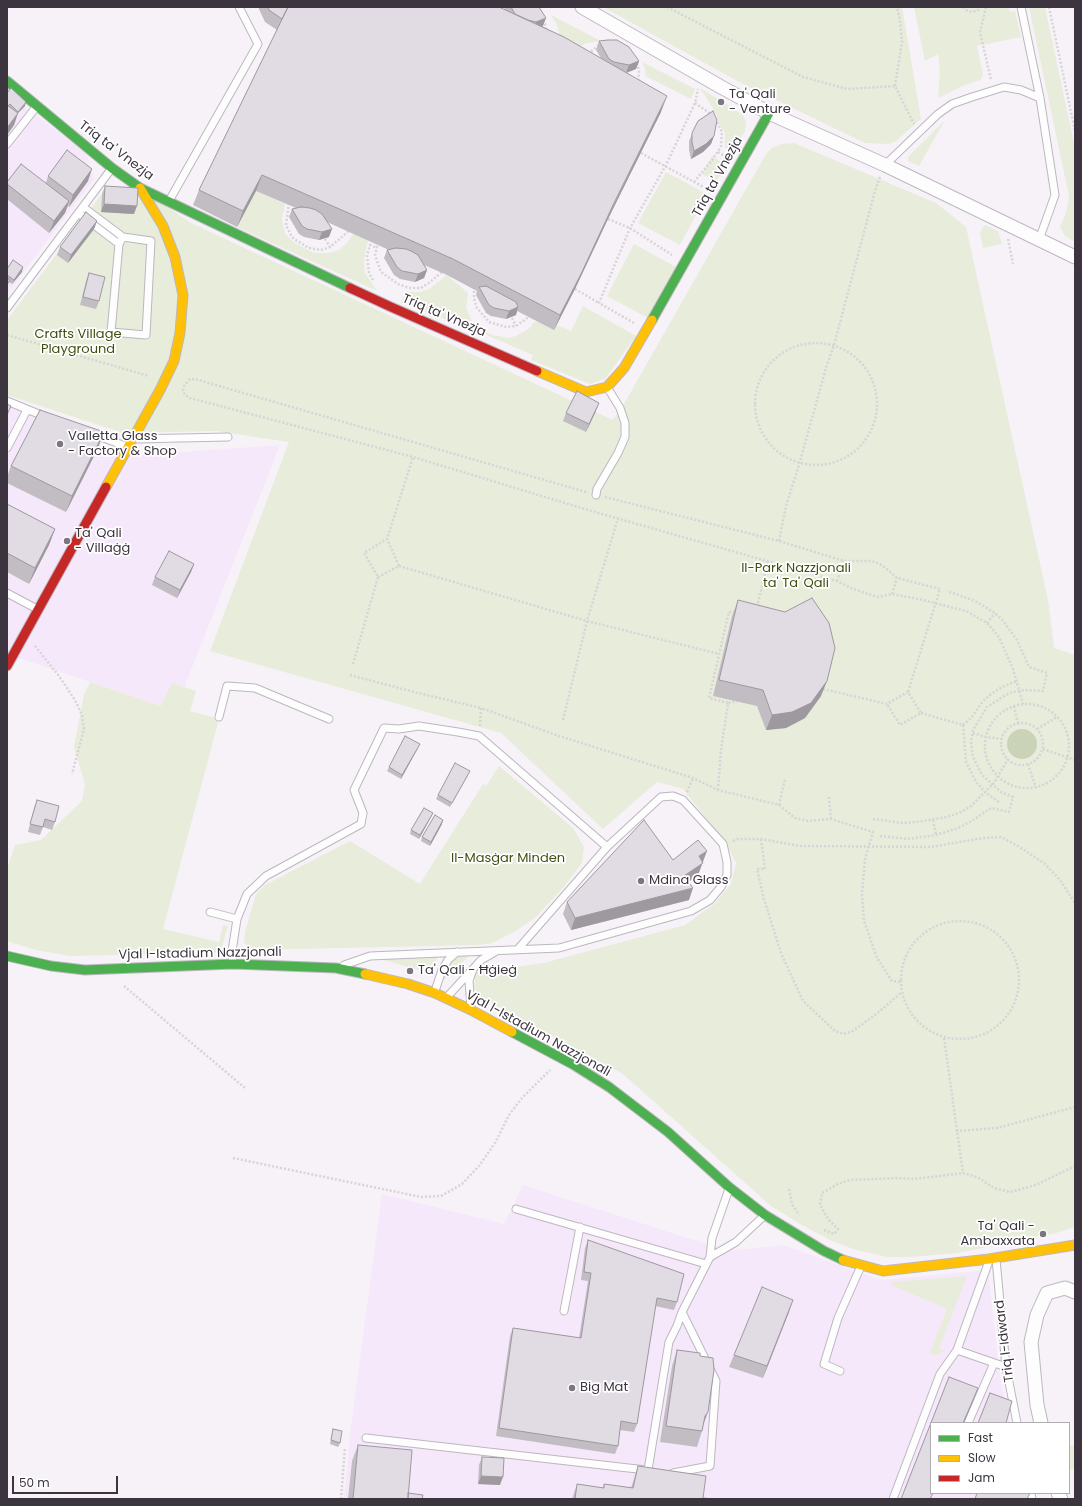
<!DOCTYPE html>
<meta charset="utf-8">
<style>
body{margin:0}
#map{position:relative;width:1082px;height:1506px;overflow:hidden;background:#f7f2f8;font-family:Poppins,sans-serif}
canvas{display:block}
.frame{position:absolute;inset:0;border:8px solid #3c343f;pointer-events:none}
.legend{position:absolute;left:930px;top:1422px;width:140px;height:72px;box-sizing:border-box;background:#fff;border:1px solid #b1aeb2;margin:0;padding:5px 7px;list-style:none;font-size:12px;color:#3c343f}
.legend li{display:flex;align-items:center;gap:8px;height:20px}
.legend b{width:20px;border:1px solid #b1aeb2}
.scale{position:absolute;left:12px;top:1476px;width:106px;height:18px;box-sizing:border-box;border:2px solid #3c343f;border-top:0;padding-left:5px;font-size:12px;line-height:14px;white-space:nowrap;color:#3c343f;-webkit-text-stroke:3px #fff;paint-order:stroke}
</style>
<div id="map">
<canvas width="1082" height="1506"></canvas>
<div class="frame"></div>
<ul class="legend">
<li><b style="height:5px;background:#4caf50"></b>Fast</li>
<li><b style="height:5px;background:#ffc107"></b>Slow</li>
<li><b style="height:5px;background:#c62828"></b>Jam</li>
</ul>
<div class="scale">50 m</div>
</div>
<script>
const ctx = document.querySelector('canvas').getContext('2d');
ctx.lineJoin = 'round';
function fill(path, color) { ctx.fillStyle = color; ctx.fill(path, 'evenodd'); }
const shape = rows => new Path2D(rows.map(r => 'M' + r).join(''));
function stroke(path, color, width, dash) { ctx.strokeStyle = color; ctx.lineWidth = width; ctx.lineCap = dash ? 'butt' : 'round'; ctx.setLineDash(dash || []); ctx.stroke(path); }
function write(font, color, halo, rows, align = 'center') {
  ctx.font = font + ' Poppins,sans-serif'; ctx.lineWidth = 3.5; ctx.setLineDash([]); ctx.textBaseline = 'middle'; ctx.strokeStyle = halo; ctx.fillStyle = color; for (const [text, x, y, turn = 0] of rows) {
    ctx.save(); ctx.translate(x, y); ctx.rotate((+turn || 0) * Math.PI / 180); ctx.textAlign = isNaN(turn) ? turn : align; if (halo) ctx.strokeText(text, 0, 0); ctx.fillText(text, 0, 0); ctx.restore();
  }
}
fill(shape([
 [7,93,87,154,94,179,7,294],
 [7,405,125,456,280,445,175,711,8,654,7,655],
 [523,1185,728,1251,783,1245,881,1280,988,1270,1000,1377,1010,1423,931,1423,931,1493,1025,1493,1026,1499,344,1499,350,1434,382,1194,504,1224]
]), '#f6e8fb');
fill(shape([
 [603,7,902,7,921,119,896,141,889,144,865,143,741,83],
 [914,7,1008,7,1010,12,1015,11,1021,37,977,46,983,75,980,80,965,85,938,98,940,73,938,54,925,61],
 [1029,7,1045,7,1075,148,1075,242,1065,236,1060,227,1066,213,1069,196],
 [551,15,601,41,587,43,581,46,574,55,559,35,558,27],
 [642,62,695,89,691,99,645,76,645,68],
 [700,88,736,110,744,117,746,122,745,131,733,151,725,148,725,133,722,128,714,110],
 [945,120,919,166,908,161,908,157],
 [794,143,936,203,966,227,1048,600,1054,648,1075,655,1075,1227,1056,1233,958,1253,911,1257,887,1257,853,1249,830,1240,800,1224,771,1206,623,1074,482,998,474,988,476,972,544,963,685,925,714,904,731,884,736,863,728,847,683,789,657,782,603,829,501,733,210,651,289,442,216,431,123,433,7,395,7,320,107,187,140,188,191,223,613,420,624,404,766,154,772,148,782,144],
 [712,156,726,165,716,182,702,174],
 [666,172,707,194,680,245,638,223],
 [256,191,285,204,282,219,285,234,295,243,314,253,329,253,339,250,347,243,354,233,368,239,364,261,365,273,377,291,237,227],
 [985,225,998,231,1002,244,983,248,980,233,983,227],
 [634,244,676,267,648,318,607,296],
 [447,275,468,293,466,308,474,326,492,335,508,338,516,336,530,328,534,322,549,322,571,331,583,306,636,336,605,379,590,384,531,360,533,355,475,330,401,303,405,292,420,292,429,289],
 [90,682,161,706,172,683,196,691,190,711,219,719,163,929,219,942,223,925,228,926,221,950,214,953,70,956,36,950,7,941,7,869,15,845,41,840,82,801,85,785,74,747,84,695],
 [499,766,573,828,584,847,582,863,562,889,536,917,514,932,492,943,479,945,250,950,244,942,246,928,256,894,265,885,350,841,420,884,483,784,486,786],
 [463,954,471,954,444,980,444,973,448,964,456,957],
 [439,955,434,964,431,973,376,958],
 [967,1276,939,1348,945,1351,935,1355,930,1353,947,1309,891,1285,892,1282],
 [1075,1445,1075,1468,1069,1470,1069,1446]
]), '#e7ecdb');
fill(shape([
 '1007 744a15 15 0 1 1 30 0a15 15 0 1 1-30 0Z'
]), '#cad3b8');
const lane = shape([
 [1021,7,1040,98,1055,195,1039,240],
 [7,144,37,106],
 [885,165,938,114,952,104,972,97,1004,87,1021,90,1040,98],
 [169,201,258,44,239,7],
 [83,207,123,237,151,241,146,335,111,332,119,244,123,237],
 [78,213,119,244],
 [7,308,112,168],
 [7,401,46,417],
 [93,434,128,447],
 [134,439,228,437],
 [7,448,27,410],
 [596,495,597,489,618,453,625,437,625,423,620,408,607,387],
 [7,593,37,609],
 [219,717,227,686,255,688,329,719],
 [210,912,237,919],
 [518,949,607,847],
 [233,964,232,951,237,919,247,894,266,876,361,824,363,813,354,790,384,728,399,729,419,726,458,732,479,736,607,847,661,797,673,796,683,800,723,844,727,862,727,875,721,887,710,900,691,911,559,948,370,956,344,965],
 [435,991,442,970,448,960,457,952],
 [447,997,470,972],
 [471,1008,469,981,473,969,481,960,495,952],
 [516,1209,706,1264],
 [710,1257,736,1242,765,1215],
 [996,1259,1006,1367,1017,1423],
 [564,1311,580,1227],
 [957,1350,1006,1367],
 [840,1371,824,1364,838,1318,861,1266],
 [968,1423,994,1363],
 [366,1438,646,1470],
 [648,1470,669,1342,677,1326,682,1312],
 [673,1473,710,1466,716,1381,682,1312,710,1257,712,1238,729,1189],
 [1031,1493,1032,1499],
 [893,1499,940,1374,957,1350,989,1261]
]);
const street = shape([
 [582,7,721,87,769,113,885,165,1075,257],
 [1041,1423,1037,1405,1031,1342,1037,1315,1047,1293,1065,1288,1075,1292],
 [1058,1493,1061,1499]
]);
const fast = shape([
 [7,81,112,168,140,188,350,288],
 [652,320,769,113],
 [7,956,51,966,85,970,233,964,336,968,365,974],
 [512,1032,574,1065,609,1087,668,1132,729,1187,765,1215,824,1251,843,1260]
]);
const slow = shape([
 [537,371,586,392,607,387,624,368,652,320],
 [106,487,160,390,174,361,180,333,183,295,175,257,163,226,140,188],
 [365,974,408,984,435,993,471,1010,512,1032],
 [843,1260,883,1271,989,1259,1075,1245]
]);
const jam = shape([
 [350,288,391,307,537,371],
 [7,666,106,487]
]);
stroke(lane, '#bdb7bf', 9);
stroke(street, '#bdb7bf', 15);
stroke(fast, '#bdb7bf', 11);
stroke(slow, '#bdb7bf', 11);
stroke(jam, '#bdb7bf', 11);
stroke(shape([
 [667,7,803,77,847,89,895,86,914,124],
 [963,7,966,10,972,12,978,10,980,7],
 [986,7,980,32,991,80],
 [1049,7,1075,131],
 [543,20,545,24,546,30],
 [588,54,599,45],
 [637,63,639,71,638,84],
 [895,86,902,42,900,20,897,7],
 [695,103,711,114],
 [718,152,726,157],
 [641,153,707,189],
 [694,182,713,159,721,146,722,132,716,119],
 [289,203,286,225,291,235,294,239,309,248,321,250,330,247,350,230],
 [608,219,630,228,672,255],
 [325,239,330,247],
 [1008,239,1013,264],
 [378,242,375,255,381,272,398,284,409,288,421,288,430,282,443,271],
 [373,280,369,273,367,256,370,245,377,248],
 [474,287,474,299,477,308,489,322,506,327,516,326,530,316],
 [575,289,599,303],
 [512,318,516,326],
 [634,323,599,303,630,228,666,165,695,103,698,89],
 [7,335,149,376],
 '755 404a61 61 0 1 1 122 0a61 61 0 1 1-122 0Z',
 [586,492,195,379,190,379,184,386,183,390,185,395,190,398,413,457,588,510,837,581,851,588,865,593,878,597,892,594,919,599,966,611,987,623,999,637,1013,669,1023,704],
 [605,497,779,541,844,561,872,561,882,565,897,578,940,589,908,692],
 [779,541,786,506,799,465,826,368,834,345,875,191,880,177],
 [399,566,587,621,719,654],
 [378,577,399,566,387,539,413,457],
 [837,581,844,561],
 [892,594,897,578],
 [757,607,768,561],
 [987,623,995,613],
 [35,646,59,676,75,700,82,715,84,729,72,774],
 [353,664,378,577,364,553,387,539],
 [350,675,414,692,481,708],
 [823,689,887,704,908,692,921,713,900,725,887,704],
 [728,703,709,698,729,612,736,613],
 '985 746a42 42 0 1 1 84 0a42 42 0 1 1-84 0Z',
 [1014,706,1018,724],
 [921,713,963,725],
 [563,720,587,621,618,518],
 '1001 744a21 21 0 1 1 42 0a21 21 0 1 1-42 0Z',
 [963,725,966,762,973,776,977,783,985,792,1000,803],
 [963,725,972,717,983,701,990,695,1002,687,1017,681],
 [480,726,481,708,559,736,693,778,718,790,779,805,795,818,808,821,831,819,873,832,865,859,862,894,864,921,877,958,892,981,901,982],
 [1037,729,1057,717],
 [973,733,986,737,1002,739],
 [1043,749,1075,760],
 [1028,764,1036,788],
 [718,790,721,750,728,703,737,701],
 [687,792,693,778],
 [829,797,831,819],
 [779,805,785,779],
 [873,819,903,823,916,822,947,817,959,813,971,806,994,783,1008,759],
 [933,820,936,835],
 [880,836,908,839,936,835,958,828,970,822,991,808,1009,812,1013,797,1001,792,982,775,973,757,971,743,973,730,987,707,1004,696,1012,692,1025,690,1043,691,1047,673,1029,667,1017,640,1004,622,995,613,975,601,947,591],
 [761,839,765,869,757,869,764,899,781,953,803,1001,835,1031,844,1034,853,1031,880,1011,902,992],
 [733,841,738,839,761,839,800,846,931,847,983,838,1001,837,1018,846,1045,864,1060,880,1075,903],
 '901 980a59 59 0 1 1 118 0a59 59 0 1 1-118 0Z',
 [124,986,245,1088],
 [944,1038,963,1173],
 [956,1131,997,1128,1075,1107],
 [233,1158,421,1197,441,1196,462,1184,479,1166,495,1143,509,1115,522,1098,550,1070],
 [789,1189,792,1204,799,1215],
 [824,1230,834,1234,838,1229,828,1219,820,1205,822,1193,838,1184,850,1180,897,1178,914,1179,963,1173,977,1177,994,1188,1010,1192,1036,1185,1075,1166],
 [341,1499,345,1447]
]), '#d6d4d6', 2.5, [2, 2]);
stroke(lane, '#fefdfe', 7);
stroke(street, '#fefdfe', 13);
stroke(fast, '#4caf50', 9);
stroke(slow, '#ffc107', 9);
stroke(jam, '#c62828', 9);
fill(shape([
 [258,7,499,7,505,10,504,7,539,7,543,26,542,26,601,58,596,50,599,41,639,61,636,69,626,73,661,112,608,219,575,289,554,330,517,311,516,315,506,319,491,316,486,313,476,295,477,291,447,275,424,265,427,270,424,278,415,282,400,279,394,275,384,258,387,250,389,250,327,222,329,237,319,240,304,237,299,234,289,217,292,209,296,208,256,191,237,227,193,205,199,190,277,30,265,22],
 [7,93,25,106,18,113,14,125,7,135],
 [695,127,714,136,711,144,703,152,691,159,689,150,689,141],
 [48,176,88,181,69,207,68,206,65,213,49,233,7,199,7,182,46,183],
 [105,186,134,214,101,212,102,194],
 [97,221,94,229,68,263,57,255,60,247],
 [7,269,22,272,12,284,9,282,7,288],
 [89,273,99,301,96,309,80,305,86,281],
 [596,411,586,432,563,421,566,413],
 [98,448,66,512,7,483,7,477,11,466],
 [7,504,55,529,49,545,29,584,7,572],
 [194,564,191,572,177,598,152,585,155,577],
 [738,600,821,696,805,718,786,728,766,730,757,706,713,696,732,616],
 [418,748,401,779,387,771,389,767],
 [468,775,450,807,436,799,438,795],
 [37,800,55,822,52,830,43,827,40,835,28,832,34,808],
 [433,813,431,817,419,839,410,834,411,830],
 [442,824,430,846,421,841,422,837],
 [673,860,703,863,702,864,698,875,689,882,689,900,571,930,563,914,567,902],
 [588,1240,677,1302,674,1310,655,1306,637,1424,634,1432,620,1430,618,1446,615,1454,496,1436,510,1336,513,1328,579,1338,588,1281,581,1280,585,1248],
 [789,1312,763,1378,729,1367,734,1355],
 [677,1350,700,1356,703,1426,702,1431,697,1447,660,1442,672,1366],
 [333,1429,340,1443,338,1447,330,1444],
 [358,1445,408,1493,422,1499,348,1499,352,1461],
 [482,1457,500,1485,478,1484,479,1465],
 [638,1466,703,1498,713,1499,572,1499,577,1484,603,1488,604,1484,631,1488]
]), '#c2bcc3');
fill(shape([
 [546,18,543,26,533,30,536,22],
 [639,61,636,69,626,73,629,65],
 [667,96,661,112,608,219,575,289,554,330,560,315],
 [26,102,25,106,18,113,14,125,7,135,7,128,16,116,18,112],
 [714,136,711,144,703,152,691,159,694,151],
 [92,169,88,181,69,207,73,195],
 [262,175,256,191,237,227,243,211],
 [69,201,65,213,49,233,54,221],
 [104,204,137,206,134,214,101,212],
 [97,221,94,229,68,263,71,255],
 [332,229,329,237,319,240,322,232],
 [23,267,22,272,12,284,14,280],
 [427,270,424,278,415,282,418,274],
 [518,307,516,315,506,319,509,311],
 [599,403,596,411,586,432,589,424],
 [104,432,98,448,66,512,72,496],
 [55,529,49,545,29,584,35,568],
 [194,564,191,572,177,598,180,590],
 [827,681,821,696,805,718,786,728,766,730,772,715],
 [420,744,418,748,401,779,402,775],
 [433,813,431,817,419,839,420,835],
 [443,820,442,824,430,846,431,842],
 [707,851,698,875,680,888,684,876,699,856],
 [693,888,689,900,571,930,575,918],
 [793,1300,789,1312,763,1378,767,1366],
 [978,1388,972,1404,964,1423,963,1423],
 [708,1412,702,1428,699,1432,705,1416],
 [481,1476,503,1477,500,1485,478,1484]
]), '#9e999f');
const building = shape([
 [268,7,288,7,282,19,269,10,268,7],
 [288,7,499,7,564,37,667,96,614,203,581,274,560,315,453,259,262,175,243,211,199,190,288,7],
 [511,7,539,7,546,18,536,22,528,20,515,14,511,7],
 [608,40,617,40,629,47,639,61,629,65,614,62,609,59,599,41,608,40],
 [11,88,26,102,18,112,10,104,8,106,7,104,7,93,11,88],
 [7,105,18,113,7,128,7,105],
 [713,111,717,120,714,136,706,144,694,151,692,142,692,133,698,121,713,111],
 [67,150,92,169,73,195,48,176,67,150],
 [21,164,69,201,54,221,7,184,7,182,21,164],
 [105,186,138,188,137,206,104,204,105,186],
 [301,207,310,208,316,210,322,214,332,229,322,232,307,229,302,226,292,209,301,207],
 [86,212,97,221,71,255,60,247,86,212],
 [396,248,406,249,411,251,418,255,427,270,418,274,402,271,397,267,387,250,396,248],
 [13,260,23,267,14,280,7,275,7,269,13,260],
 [89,273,105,277,99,301,83,297,89,273],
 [7,278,10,280,7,284,7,278],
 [486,286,516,302,518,307,509,311,494,308,489,305,479,287,486,286],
 [577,391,599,403,589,424,566,413,577,391],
 [7,404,11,406,7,415,7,404],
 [40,410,104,432,72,496,11,466,40,410],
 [7,504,55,529,35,568,7,553,7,504],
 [169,551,194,564,180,590,155,577,169,551],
 [812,598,829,623,835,648,827,681,811,703,792,712,772,715,763,690,719,680,738,600,785,612,812,598],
 [405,736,420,744,402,775,389,767,405,736],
 [455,763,470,771,452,803,438,795,455,763],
 [37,800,59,806,55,822,45,819,43,827,30,824,37,800],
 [424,808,433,813,420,835,411,830,424,808],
 [435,815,443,820,431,842,422,837,435,815],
 [644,820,673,860,698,840,707,851,699,856,703,863,684,876,693,888,575,918,567,902,644,820],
 [588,1240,684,1274,677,1302,657,1298,637,1424,621,1421,618,1446,499,1428,513,1328,581,1338,591,1273,584,1272,588,1240],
 [762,1287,793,1300,767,1366,734,1355,762,1287],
 [677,1350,700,1353,700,1356,713,1358,714,1370,708,1412,705,1416,702,1431,666,1426,677,1350],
 [949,1377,978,1388,963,1423,931,1423,931,1493,933,1493,930,1499,901,1499,949,1377],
 [990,1393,1012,1401,1006,1423,978,1423,990,1393],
 [333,1429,342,1431,340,1443,331,1440,333,1429],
 [358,1445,412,1450,408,1499,353,1499,358,1445],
 [482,1457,504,1458,503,1477,481,1476,482,1457],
 [638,1466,706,1476,703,1498,713,1499,575,1499,577,1484,604,1488,604,1484,633,1488,638,1466],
 [408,1493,423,1495,422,1499,408,1499,408,1493],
 [977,1493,1030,1493,1027,1499,975,1499,977,1493]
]);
fill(building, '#e1dbe3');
stroke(building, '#9e999f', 1);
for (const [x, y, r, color] of [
 [721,102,4,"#7d7680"],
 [60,444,4,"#7d7680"],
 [67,541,4,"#7d7680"],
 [641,881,4,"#7d7680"],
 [410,971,4,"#7d7680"],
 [1043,1234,4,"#7d7680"],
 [572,1388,4,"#7d7680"]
]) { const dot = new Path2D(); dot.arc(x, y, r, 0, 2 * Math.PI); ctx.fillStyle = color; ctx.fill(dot); stroke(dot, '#fff', 1.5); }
write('13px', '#3c343f', '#fff', [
 ["Ta' Qali",729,95],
 ["- Venture",729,110],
 ["Valletta Glass",68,437],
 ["- Factory & Shop",68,452],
 ["Ta' Qali",75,534],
 ["- Villaġġ",75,549],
 ["Mdina Glass",649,881],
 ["Ta' Qali - Ħġieġ",418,971],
 ["Ta' Qali -",1035,1227,"right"],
 ["Ambaxxata",1035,1242,"right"],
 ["Big Mat",580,1388]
], 'left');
write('13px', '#3c343f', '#fff', [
 ["Triq ta' Vnezja",116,151,37],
 ["Triq ta' Vnezja",718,177,-61],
 ["Triq ta' Vnezja",444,316,23],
 ["Vjal l-Istadium Nazzjonali",200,954,-1],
 ["Vjal l-Istadium Nazzjonali",538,1034,29],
 ["Triq l-Idward",1005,1341,-97]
]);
write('13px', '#3d4f0e', '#fff', [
 ["Crafts Village",78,335],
 ["Playground",78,350],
 ["Il-Park Nazzjonali",796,569],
 ["ta' Ta' Qali",796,584],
 ["Il-Masġar Minden",508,859]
]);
</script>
